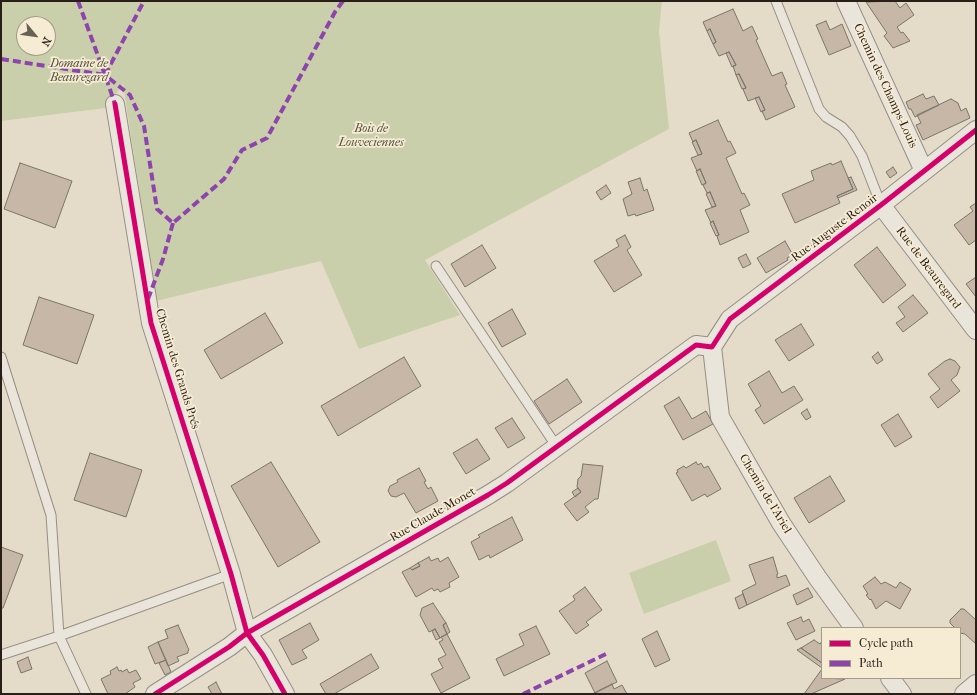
<!DOCTYPE html>
<meta charset="utf-8">
<style>
body{margin:0}
#map{position:relative;width:977px;height:695px;overflow:hidden;background:#e4dcc8;font-family:"IM FELL French Canon",serif}
canvas{display:block}
.frame{position:absolute;inset:0;border:2px solid #2a1e19;pointer-events:none}
.legend{position:absolute;left:821px;top:627px;width:140px;height:52px;box-sizing:border-box;background:#f6ecd3;border:1px solid #a49a89;margin:0;padding:5px 7px;list-style:none;font-size:12px;color:#2a1e19}
.legend li{display:flex;align-items:center;gap:8px;height:20px}
.legend b{width:20px;border:1px solid #a49a89}
.north{position:absolute;left:16px;top:16px;width:40px;height:40px;box-sizing:border-box;background:#f6ecd3;border:1px solid #a49a89;border-radius:50%;rotate:119deg;font-size:11px;font-weight:700;line-height:16px;text-align:center;color:#2a1e19}
.north::after{content:'';display:block;margin:auto;width:14px;height:18px;background:#6b6056;clip-path:polygon(50% 0,100% 100%,50% 72%,0 100%)}
</style>
<div id="map">
<canvas width="977" height="695"></canvas>
<div class="frame"></div>
<ul class="legend">
<li><b style="height:5px;background:#d6006c"></b>Cycle path</li>
<li><b style="height:5px;background:#8e44ad"></b>Path</li>
</ul>
<div class="north">N</div>
</div>
<script>
const ctx = document.querySelector('canvas').getContext('2d');
ctx.lineJoin = 'round';
function fill(path, color) { ctx.fillStyle = color; ctx.fill(path, 'evenodd'); }
const shape = rows => new Path2D(rows.map(r => 'M' + r).join(''));
function stroke(path, color, width, dash) { ctx.strokeStyle = color; ctx.lineWidth = width; ctx.lineCap = dash ? 'butt' : 'round'; ctx.setLineDash(dash || []); ctx.stroke(path); }
function write(font, color, halo, rows, align = 'center') {
  ctx.font = font + ' "IM FELL French Canon",serif'; ctx.lineWidth = 3.5; ctx.setLineDash([]); ctx.textBaseline = 'middle'; ctx.strokeStyle = halo; ctx.fillStyle = color; for (const [text, x, y, turn = 0] of rows) {
    ctx.save(); ctx.translate(x, y); ctx.rotate((+turn || 0) * Math.PI / 180); ctx.textAlign = isNaN(turn) ? turn : align; if (halo) ctx.strokeText(text, 0, 0); ctx.fillText(text, 0, 0); ctx.restore();
  }
}
fill(shape([
 [1,1,662,1,659,31,669,129,425,260,460,315,359,349,321,261,156,301,123,84,106,108,1,121],
 [24,24,48,24,48,48,24,48],
 [716,540,731,581,644,614,629,573]
]), '#cacfab');
const building = shape([
 [895,1,900,8,906,3,914,15,897,27,901,33,903,32,910,41,893,48,884,36,887,33,866,2,895,1],
 [733,9,743,31,752,26,758,39,756,40,772,76,782,72,787,84,785,85,795,107,766,120,762,111,765,110,759,97,748,101,743,89,746,88,739,74,736,75,733,66,736,65,729,52,719,56,713,44,716,42,710,29,707,31,703,22,733,9],
 [826,21,830,30,842,24,851,46,829,55,816,25,826,21],
 [710,29,716,42,713,44,707,31,710,29],
 [729,52,736,65,732,67,726,53,729,52],
 [739,74,746,88,742,89,736,75,739,74],
 [923,94,926,99,934,96,939,105,915,117,911,109,909,109,906,102,923,94],
 [759,97,765,110,761,112,755,98,759,97],
 [951,99,958,103,961,111,966,108,970,118,923,140,916,125,921,123,917,115,951,99],
 [718,120,728,142,730,141,736,153,726,158,742,194,744,193,750,205,740,210,749,232,720,245,717,236,719,235,713,221,711,223,705,210,716,206,710,192,707,193,703,185,706,183,700,169,697,171,691,158,702,154,696,140,693,142,689,133,718,120],
 [696,140,702,154,698,155,692,142,696,140],
 [841,161,853,189,837,196,840,203,795,223,782,194,814,180,811,171,831,163,832,165,841,161],
 [20,163,72,181,55,228,4,209,20,163],
 [893,167,897,173,890,178,886,172,893,167],
 [700,169,706,183,702,185,696,171,700,169],
 [851,177,857,190,838,198,837,196,853,189,848,178,851,177],
 [640,178,644,191,647,189,654,210,636,216,635,214,628,216,623,199,632,194,628,182,640,178],
 [606,185,611,193,601,200,596,192,606,185],
 [710,192,716,206,712,207,706,194,710,192],
 [976,203,976,240,969,245,954,225,973,211,970,207,976,203],
 [713,221,719,235,716,236,710,223,713,221],
 [625,235,631,247,627,250,642,275,614,292,594,261,619,246,616,240,625,235],
 [785,241,793,255,787,258,788,260,766,273,757,258,785,241],
 [482,245,496,268,465,287,451,264,482,245],
 [877,247,906,285,883,303,854,265,877,247],
 [746,254,751,264,743,268,738,258,746,254],
 [976,277,976,297,966,284,976,277],
 [913,295,928,313,903,332,896,323,905,317,898,307,913,295],
 [39,297,94,315,77,364,23,345,39,297],
 [512,309,526,334,502,347,488,323,512,309],
 [265,313,283,343,221,379,204,350,265,313],
 [801,324,814,345,789,361,775,340,801,324],
 [878,352,883,360,877,364,872,357,878,352],
 [404,357,421,386,338,436,321,406,404,357],
 [950,359,955,361,960,367,957,375,951,380,960,391,938,408,930,397,940,389,928,374,945,361,950,359],
 [769,371,782,393,794,386,803,400,764,424,755,410,761,406,748,384,769,371],
 [567,379,582,402,549,424,534,401,567,379],
 [679,397,692,419,706,411,713,424,683,440,664,406,679,397],
 [807,409,811,417,806,420,801,413,807,409],
 [898,414,912,437,895,447,881,425,898,414],
 [512,418,525,438,508,448,495,428,512,418],
 [477,439,490,459,466,474,453,453,477,439],
 [90,453,142,470,126,517,74,500,90,453],
 [271,462,320,542,278,567,231,486,271,462],
 [696,462,698,465,701,463,704,468,708,466,721,489,707,497,705,494,692,501,676,473,678,472,677,470,684,466,686,468,696,462],
 [583,464,603,466,598,499,595,499,585,507,589,512,577,521,564,504,581,492,577,487,578,479,581,476,583,464],
 [419,468,426,481,424,482,428,489,431,487,438,501,416,513,404,493,396,497,391,496,388,491,390,486,398,482,397,480,419,468],
 [830,476,845,501,809,523,794,498,830,476],
 [578,488,581,492,575,497,572,492,578,488],
 [512,517,523,540,490,558,489,555,479,560,471,542,480,537,478,535,512,517],
 [1,547,23,555,3,608,1,608,1,547],
 [429,557,431,561,438,558,440,562,448,557,459,577,449,583,450,587,440,592,438,589,434,591,432,588,416,597,402,572,410,568,412,570,420,566,418,563,429,557],
 [773,557,778,574,777,574,777,578,786,575,790,585,747,605,742,591,756,584,749,565,773,557],
 [418,563,420,566,412,570,410,568,418,563],
 [875,577,881,584,885,582,896,588,900,582,911,589,900,609,886,601,876,609,871,599,870,600,866,595,868,594,863,586,875,577],
 [585,587,602,610,586,622,589,625,576,634,559,611,575,600,573,596,585,587],
 [808,588,813,597,797,605,793,595,808,588],
 [743,594,747,605,739,609,735,598,743,594],
 [433,603,446,623,443,625,447,634,440,638,435,629,429,632,420,615,422,608,433,603],
 [961,609,964,609,976,620,976,644,965,634,960,633,960,628,955,628,950,623,950,620,961,609],
 [801,617,803,622,809,619,815,631,796,640,787,623,801,617],
 [310,623,319,640,302,650,307,658,292,665,279,640,310,623],
 [446,623,450,632,447,634,443,625,446,623],
 [178,625,189,650,188,651,188,653,177,657,179,661,168,666,158,642,168,638,165,630,178,625],
 [536,626,550,654,504,676,496,659,524,645,519,634,536,626],
 [435,629,440,638,436,640,432,631,435,629],
 [657,631,670,660,655,667,642,639,657,631],
 [447,634,470,678,441,693,431,674,443,668,438,659,446,655,439,642,443,640,441,637,447,634],
 [814,640,820,644,822,641,822,663,801,648,814,640],
 [158,642,166,660,155,664,148,647,158,642],
 [801,648,822,663,822,668,797,650,801,648],
 [371,654,379,668,334,694,326,694,320,684,371,654],
 [28,657,32,669,21,673,17,662,28,657],
 [166,660,171,672,165,675,159,663,166,660],
 [607,661,617,682,595,693,585,673,607,661],
 [117,667,119,671,121,670,122,672,127,669,129,673,136,670,141,679,133,683,135,687,125,694,108,694,101,679,111,674,110,671,117,667],
 [822,669,822,678,845,679,811,694,804,694,822,669],
 [216,682,222,694,212,694,208,687,216,682],
 [612,684,614,689,622,685,627,694,592,694,612,684]
]);
fill(building, '#c6b7a6');
stroke(building, '#7a756b', 1);
const lane = shape([
 [776,1,819,109,826,117,842,127,850,136,862,156,881,205],
 [436,266,557,447],
 [1,357,51,515,59,636,86,694],
 [1,655,59,636,231,574]
]);
const street = shape([
 [846,1,924,171],
 [115,104,151,323,231,574,247,633,263,655,285,694],
 [881,205,976,330],
 [712,347,730,319,881,205,976,130],
 [712,347,720,417,781,523,817,577,854,628],
 [890,678,902,694],
 [155,694,229,647,247,633,488,495,507,483,696,345,712,347],
 [964,694,976,684]
]);
stroke(lane, '#958e83', 11);
stroke(street, '#958e83', 20);
stroke(lane, '#eae5db', 9);
stroke(street, '#eae5db', 18);
stroke(shape([
 [78,1,105,75,130,95,144,126,157,209,173,223,224,179,242,150,267,138,335,12,343,1],
 [1,59,105,75,115,104],
 [105,75,144,1],
 [148,299,163,259,173,223],
 [523,694,608,653]
]), '#8e44ad', 4, [8, 4]);
stroke(shape([
 [115,104,151,323,231,574,247,633,263,655,285,694],
 [155,694,229,647,247,633,488,495,507,483,696,345,712,347,730,319,881,205,976,130]
]), '#d6006c', 5);
write('italic 12px', '#53503e', '#f6ecd3', [
 ["Domaine de",79,64],
 ["Beauregard",79,78],
 ["Bois de",371,129],
 ["Louveciennes",371,143]
]);
write('12px', '#2a1e19', '#f6ecd3', [
 ["Chemin des Champs-Louis",885,86,65],
 ["Rue Auguste Renoir",835,228,-37],
 ["Rue de Beauregard",928,268,53],
 ["Chemin des Grands Prés",177,369,73],
 ["Chemin de l'Ariel",765,494,59],
 ["Rue Claude Monet",433,515,-30]
]);
</script>
